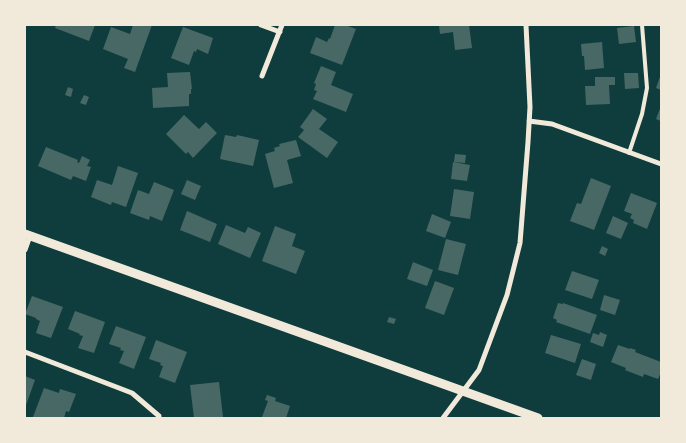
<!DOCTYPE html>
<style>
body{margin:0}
#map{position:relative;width:686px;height:443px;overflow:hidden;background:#0f3d3e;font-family:Mulish,sans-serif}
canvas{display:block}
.frame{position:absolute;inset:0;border:26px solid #f1e9da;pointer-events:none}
</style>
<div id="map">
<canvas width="686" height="443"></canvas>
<div class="frame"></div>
</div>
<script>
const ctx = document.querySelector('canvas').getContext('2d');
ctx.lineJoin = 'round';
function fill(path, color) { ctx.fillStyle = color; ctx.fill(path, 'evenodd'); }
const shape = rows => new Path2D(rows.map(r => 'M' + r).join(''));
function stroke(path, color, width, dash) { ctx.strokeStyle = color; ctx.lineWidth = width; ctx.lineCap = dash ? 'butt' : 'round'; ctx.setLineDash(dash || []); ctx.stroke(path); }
fill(shape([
 [56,25,95,25,89,41,55,28],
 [133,25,152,25,135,72,124,68,128,59,103,49,111,27,130,34],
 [335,25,345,25,356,29,342,65,310,53,316,37,327,42,329,38,330,39],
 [439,25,469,25,472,48,455,50,453,32,440,34],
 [634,26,636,42,619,44,617,28],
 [183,27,213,38,208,54,197,49,196,52,194,51,189,65,171,58],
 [602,42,604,68,585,70,584,56,582,56,581,44],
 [321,66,336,72,331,85,353,94,346,112,313,99,317,91,314,90,316,84,314,83],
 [190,72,192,89,191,89,191,94,189,94,189,106,153,108,152,88,168,87,167,73],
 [624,73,638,73,639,88,625,89],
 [661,74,661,90,656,88],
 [595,77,615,77,615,85,609,85,610,104,586,105,585,86,595,86],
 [68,87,73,89,71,97,65,95],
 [84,95,89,97,86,105,80,103],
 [661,106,661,121,656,119],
 [313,109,327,119,319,129,338,142,327,158,298,137,304,130,300,127],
 [184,115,199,129,206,122,217,133,193,158,188,152,186,154,166,134],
 [225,135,236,137,237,135,259,140,253,166,220,159],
 [296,140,301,156,287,160,293,183,274,188,265,154,275,151,274,148,280,146,279,144],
 [46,147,78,160,77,162,79,163,82,156,90,160,87,166,91,167,86,181,73,176,71,180,38,166],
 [455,154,466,155,465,163,454,162],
 [453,162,470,165,467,181,451,179],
 [118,166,138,173,126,207,112,202,111,205,91,197,97,180,112,185],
 [591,178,611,186,594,230,570,221,577,203,581,204],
 [187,180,201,186,195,200,181,194],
 [154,182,174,190,162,221,150,216,149,220,130,213,138,190,149,194],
 [454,189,474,192,470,219,450,216],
 [631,193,657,203,647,229,633,223,634,220,630,218,632,214,624,211],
 [187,211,217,224,210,242,180,230],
 [432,214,451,222,445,238,426,231],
 [613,216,628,223,621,239,606,233],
 [226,225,245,233,248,227,261,233,250,258,218,244],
 [275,226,296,234,292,246,305,251,296,274,262,261],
 [446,239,466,244,458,275,438,270],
 [602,246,608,249,605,256,599,253],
 [413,262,433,270,427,286,407,279],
 [572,271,599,280,592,299,565,290],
 [435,281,454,288,444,315,425,308],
 [604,295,620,300,615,315,600,310],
 [32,296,63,307,51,338,36,333,40,321,36,319,36,318,25,314],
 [558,303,563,304,563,303,597,315,590,334,556,322,557,320,553,318],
 [75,311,105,322,94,353,78,348,83,336,79,335,80,334,68,329],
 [389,317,396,319,394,324,387,322],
 [116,326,146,337,134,369,119,363,124,351,120,350,121,348,109,344],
 [600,332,607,335,603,347,590,342,593,333,599,335],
 [551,335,581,344,575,363,545,353],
 [156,340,187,352,175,383,159,377,163,366,160,365,161,363,149,359],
 [618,345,630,349,630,348,636,350,635,352,661,362,661,372,658,379,644,374,643,377,625,370,626,368,611,362],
 [582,359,596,364,591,380,576,375],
 [25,376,35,380,25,408],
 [219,382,223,417,194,418,190,385],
 [44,388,59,393,60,389,76,394,69,412,66,411,64,418,37,418,33,417],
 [267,395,276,398,275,401,290,406,286,418,262,417,268,401,265,400]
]), '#486865');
stroke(shape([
 [629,153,642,114,647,88,642,25]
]), '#f1e9da', 4);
stroke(shape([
 [261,25,280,32],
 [262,76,282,25],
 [529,121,552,124,661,164],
 [25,250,30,236],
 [25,352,132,393,159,416,159,418],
 [443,418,479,370,507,295,520,243,528,142,530,107,526,25]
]), '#f1e9da', 5);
stroke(shape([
 [25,234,538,418]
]), '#f1e9da', 9);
</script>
